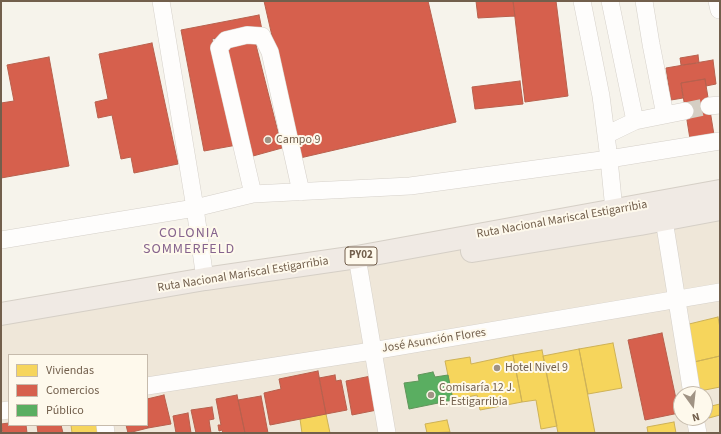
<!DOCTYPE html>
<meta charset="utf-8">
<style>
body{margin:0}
#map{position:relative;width:721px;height:434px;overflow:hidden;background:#f6f3eb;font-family:"Source Sans 3",sans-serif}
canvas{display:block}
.frame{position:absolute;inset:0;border:2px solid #725f4c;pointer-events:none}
.legend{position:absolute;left:8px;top:354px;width:140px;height:72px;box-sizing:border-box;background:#fef9ec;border:1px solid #c6bbac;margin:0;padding:5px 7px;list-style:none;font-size:12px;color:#725f4c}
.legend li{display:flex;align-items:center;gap:8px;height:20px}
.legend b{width:20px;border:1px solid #c6bbac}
.north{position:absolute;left:673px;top:386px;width:40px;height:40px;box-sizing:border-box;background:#fef9ec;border:1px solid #c6bbac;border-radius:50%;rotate:165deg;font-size:11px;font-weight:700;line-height:16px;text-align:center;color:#725f4c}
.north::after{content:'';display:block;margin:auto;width:14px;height:18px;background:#a09384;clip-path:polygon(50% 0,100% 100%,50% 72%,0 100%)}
</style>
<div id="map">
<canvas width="721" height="434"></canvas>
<div class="frame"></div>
<ul class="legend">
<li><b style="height:11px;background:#f6d55c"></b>Viviendas</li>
<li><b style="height:11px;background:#d6604d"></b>Comercios</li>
<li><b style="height:11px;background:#5aae61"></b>Público</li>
</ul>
<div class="north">N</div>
</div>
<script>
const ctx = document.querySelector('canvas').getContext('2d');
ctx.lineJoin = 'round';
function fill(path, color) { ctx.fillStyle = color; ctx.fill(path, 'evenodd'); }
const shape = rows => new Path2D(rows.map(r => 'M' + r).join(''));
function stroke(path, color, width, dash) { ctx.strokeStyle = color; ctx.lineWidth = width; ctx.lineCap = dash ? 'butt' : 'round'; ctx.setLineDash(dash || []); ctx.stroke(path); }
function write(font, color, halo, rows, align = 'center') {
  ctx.font = font + ' "Source Sans 3",sans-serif'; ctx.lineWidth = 4; ctx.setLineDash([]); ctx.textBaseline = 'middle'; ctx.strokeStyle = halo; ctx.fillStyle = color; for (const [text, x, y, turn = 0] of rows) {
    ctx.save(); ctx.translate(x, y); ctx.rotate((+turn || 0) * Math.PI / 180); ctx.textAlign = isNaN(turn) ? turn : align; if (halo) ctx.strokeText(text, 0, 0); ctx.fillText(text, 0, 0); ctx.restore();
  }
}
fill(shape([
 [720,191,720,433,1,433,1,314],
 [9,355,147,355,147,425,9,425],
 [681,394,705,394,705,418,681,418]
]), '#efe7d9');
const homes = shape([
 [718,317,720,328,720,356,694,362,685,325,718,317],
 [613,343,622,388,588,394,579,349,613,343],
 [579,349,595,433,558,433,543,356,579,349],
 [542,350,557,426,541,429,536,400,522,402,513,355,542,350],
 [513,355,522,402,480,410,477,395,453,400,445,361,470,357,471,364,513,355],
 [720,356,720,387,700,391,694,362,720,356],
 [720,404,720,415,709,418,707,407,720,404],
 [326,414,330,433,302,433,300,419,326,414],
 [447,420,450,432,427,433,425,424,447,420],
 [674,422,676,433,648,433,647,427,674,422],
 [71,425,98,425,99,433,72,433,71,425]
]);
fill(homes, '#f6d55c');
stroke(homes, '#ceb257', 1);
const shops = shape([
 [264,1,428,1,456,122,300,158,264,1],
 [476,1,513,1,515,16,478,18,476,1],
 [513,1,556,1,568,96,525,102,513,1],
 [259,15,262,30,212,39,224,102,237,145,204,151,181,30,259,15],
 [255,41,282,148,253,156,226,48,255,41],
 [152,43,178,164,134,173,131,157,121,159,112,115,98,118,95,102,108,99,99,54,152,43],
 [698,55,699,63,681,65,680,58,698,55],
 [49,57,69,166,1,178,1,103,14,101,7,65,49,57],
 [713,60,716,84,706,86,705,79,681,83,683,98,671,100,666,68,713,60],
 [705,79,714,135,690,139,681,83,705,79],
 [520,81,523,104,475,109,472,87,520,81],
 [662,333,679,413,645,420,628,340,662,333],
 [318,371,326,414,270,425,264,393,281,389,279,379,318,371],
 [335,375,336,381,341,380,347,410,326,414,319,378,335,375],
 [371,376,377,410,352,415,346,381,371,376],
 [164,395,171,424,148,428,147,399,164,395],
 [237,395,245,433,223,433,222,430,219,431,218,425,221,425,216,399,237,395],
 [261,396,268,433,245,433,238,400,261,396],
 [212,407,214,419,209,420,211,433,196,433,191,410,212,407],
 [188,413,191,433,176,433,173,416,188,413],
 [147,422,148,428,128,433,126,425,147,425,147,422],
 [9,423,9,425,26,425,27,433,3,433,1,424,9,423],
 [37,425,61,425,63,433,38,433,37,425]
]);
fill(shops, '#d6604d');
stroke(shops, '#b8604d', 1);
const public = shape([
 [433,372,435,377,448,375,453,400,409,409,404,383,419,381,418,375,433,372]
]);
fill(public, '#5aae61');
stroke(public, '#61965b', 1);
stroke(shape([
 [685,111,709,106]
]), '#d5cec3', 17, [17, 8]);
const minor = shape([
 [161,1,195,208,205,279],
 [582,1,601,96,606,135],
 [610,1,635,121],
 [644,1,651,44,665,115],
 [717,1,719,10],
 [709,106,720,105],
 [685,111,635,121,606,135,609,159,720,141],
 [253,194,219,48,226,40,247,35,262,36,270,52,301,192],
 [664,220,692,394],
 [1,240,195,208,253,194,410,186,609,159,614,210],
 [359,269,387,433],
 [147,386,372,351,720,292],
 [1,411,9,410],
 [695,418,698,433],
 [105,425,106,433]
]);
const highway = shape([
 [472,251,640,224,720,209],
 [1,314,205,279,357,257,720,191]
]);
stroke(minor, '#d5d0c9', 18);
stroke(highway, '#d5cfc6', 24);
stroke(minor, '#fefdfc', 17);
stroke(highway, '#f0eae4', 22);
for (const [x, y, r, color] of [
 [268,140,4,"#a09384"],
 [497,368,4,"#a09384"],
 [431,395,4,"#a09384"]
]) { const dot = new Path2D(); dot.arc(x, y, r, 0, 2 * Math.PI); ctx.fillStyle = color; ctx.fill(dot); stroke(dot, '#fef9ec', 1.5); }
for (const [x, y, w] of [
 [361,256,32]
]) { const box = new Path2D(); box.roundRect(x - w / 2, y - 9, w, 18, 3); ctx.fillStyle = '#fef9ec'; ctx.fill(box); stroke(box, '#725f4c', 1); }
write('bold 11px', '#725f4c', null, [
 ["PY02",361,256]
]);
write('12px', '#725f4c', '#fef9ec', [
 ["Campo 9",276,140],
 ["Hotel Nivel 9",505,368],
 ["Comisaría 12 J.",439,388],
 ["E. Estigarribia",439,402]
], 'left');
write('12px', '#725f4c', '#fef9ec', [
 ["Ruta Nacional Mariscal Estigarribia",562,220,-10],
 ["Ruta Nacional Mariscal Estigarribia",243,275,-9],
 ["José Asunción Flores",434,341,-9]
]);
ctx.letterSpacing = '1px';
write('14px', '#86648e', '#fef9ec', [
 ["COLONIA",189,234],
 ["SOMMERFELD",189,250]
]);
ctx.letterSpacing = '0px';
</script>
